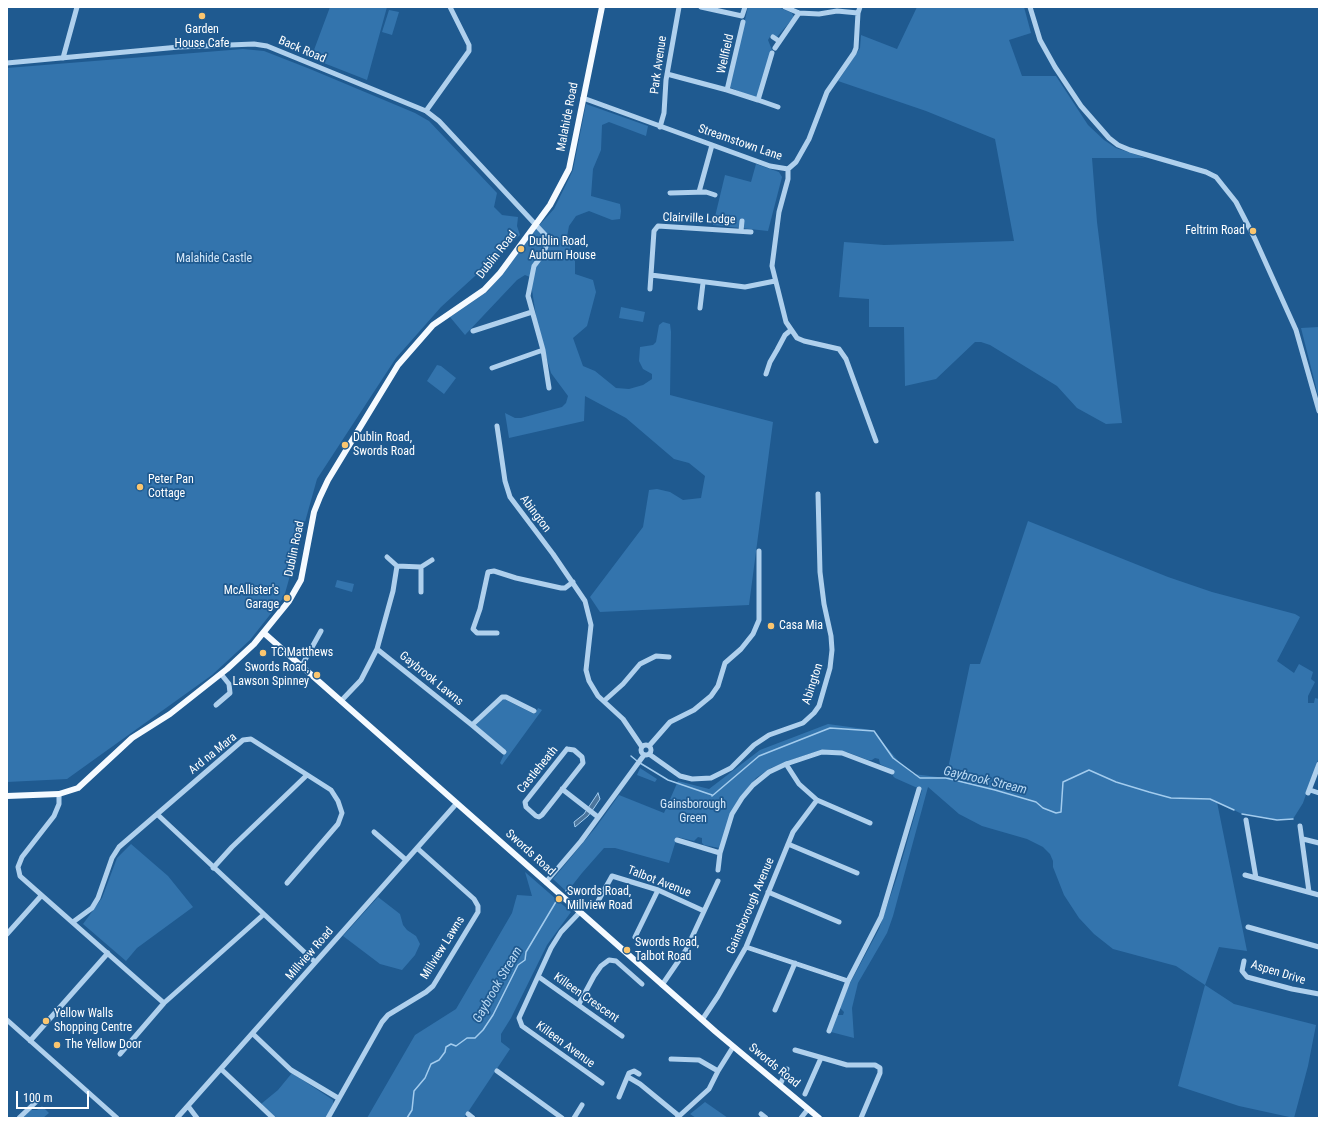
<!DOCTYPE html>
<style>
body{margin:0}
#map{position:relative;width:1326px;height:1125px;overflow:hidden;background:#1f5a90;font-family:"Roboto Condensed",sans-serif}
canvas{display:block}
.frame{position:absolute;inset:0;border:8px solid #fff;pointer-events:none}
.scale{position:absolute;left:16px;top:1091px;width:73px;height:18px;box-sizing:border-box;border:2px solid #fff;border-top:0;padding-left:5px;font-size:12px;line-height:14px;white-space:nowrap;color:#fff;-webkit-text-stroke:3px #1f5a90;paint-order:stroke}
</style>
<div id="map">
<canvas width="1326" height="1125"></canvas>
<div class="frame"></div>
<div class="scale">100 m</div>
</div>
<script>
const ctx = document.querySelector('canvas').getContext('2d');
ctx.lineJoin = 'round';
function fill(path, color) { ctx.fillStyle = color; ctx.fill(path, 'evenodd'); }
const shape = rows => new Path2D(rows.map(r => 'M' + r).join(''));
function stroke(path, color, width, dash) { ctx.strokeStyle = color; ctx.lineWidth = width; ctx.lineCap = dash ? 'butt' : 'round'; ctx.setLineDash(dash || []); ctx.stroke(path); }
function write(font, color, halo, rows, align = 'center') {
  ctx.font = font + ' "Roboto Condensed",sans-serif'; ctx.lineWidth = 3.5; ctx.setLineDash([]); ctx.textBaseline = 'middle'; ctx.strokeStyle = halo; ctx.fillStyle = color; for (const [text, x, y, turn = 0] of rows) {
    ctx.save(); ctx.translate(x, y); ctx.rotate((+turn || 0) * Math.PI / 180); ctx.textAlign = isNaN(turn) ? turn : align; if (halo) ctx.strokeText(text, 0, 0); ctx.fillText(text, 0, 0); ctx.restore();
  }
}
fill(shape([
 [330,7,387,7,367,80,311,58],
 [748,7,778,7,792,13,794,17,777,37,771,35,768,40,772,50,766,66,759,96,754,98,729,87],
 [917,7,1024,7,1031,33,1009,40,1022,76,1056,76,1088,125,1104,140,1116,148,1146,158,1092,158,1097,222,1122,423,1106,424,1077,408,1057,386,990,345,981,342,975,342,936,379,905,386,904,327,869,327,869,299,839,297,844,242,884,245,1014,241,995,139,926,111,838,81,860,48,861,35,897,49],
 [389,10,399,12,392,35,382,32],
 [243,49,264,51,310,69,415,113,429,121,497,193,494,207,502,215,518,217,517,226,520,235,441,307,396,358,317,479,284,597,250,640,212,675,67,779,7,782,7,68],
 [586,104,648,126,646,136,609,122,602,125,601,150,593,169,591,196,620,204,621,211,620,219,612,220,589,211,576,216,569,226,567,237,575,261,575,274,593,280,596,292,587,326,573,338,583,366,595,371,616,388,629,389,643,385,652,379,652,374,643,369,639,361,640,347,653,345,656,342,659,325,663,322,670,324,671,332,670,395,773,422,749,605,600,612,590,597,643,527,649,490,657,489,670,492,683,500,701,498,705,476,689,463,674,459,626,418,585,396,584,421,509,438,505,413,515,418,521,418,562,407,566,403,568,396,551,373,538,329,530,277,525,275,517,280,465,335,450,317,488,291,534,231,554,209,573,170],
 [756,164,779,172,782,177,768,231,713,225,725,175,751,182],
 [621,307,645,312,643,322,619,318],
 [1319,327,1319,399,1301,328],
 [437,365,441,366,456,378,444,394,427,381],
 [1028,521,1168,577,1212,592,1295,614,1300,617,1277,661,1294,673,1299,664,1313,672,1311,679,1315,682,1308,696,1308,703,1314,703,1315,698,1319,699,1319,757,1303,803,1293,819,1277,820,1242,814,1217,802,1247,951,1219,947,1205,985,1234,1004,1316,1025,1308,1066,1294,1118,1239,1106,1178,1086,1205,985,1176,966,1113,949,1094,934,1079,918,1064,895,1053,867,1053,861,1050,854,1043,847,1027,839,982,826,959,814,928,787,893,916,887,933,858,983,852,1008,854,1038,831,1032,837,1015,843,1015,844,1012,840,1008,848,987,879,929,897,877,922,790,895,778,893,776,894,771,880,764,879,759,875,758,872,760,868,760,847,752,829,750,812,753,788,761,771,768,756,778,742,795,719,848,704,845,702,843,702,838,698,837,694,841,677,837,669,863,615,848,604,848,582,873,567,892,553,879,596,827,619,795,664,813,678,781,709,789,760,750,828,724,872,730,900,763,913,774,946,778,970,664,980,664],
 [337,580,354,584,352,592,335,587],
 [504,699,532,713,535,714,538,708,542,710,502,765,500,763,505,752,475,726,500,700],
 [640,768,657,779,655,782,637,775],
 [131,844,168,876,193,907,137,948,126,961,83,924,102,898,117,858],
 [525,872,571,912,547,945,511,1018,501,1034,501,1042,510,1049,464,1118,367,1118,415,1035,456,1009,512,913,517,895,532,896],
 [378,897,400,914,403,925,407,930,416,936,420,944,415,955,402,970,380,964,343,936],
 [292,1073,333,1100,333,1104,326,1118,276,1118,261,1104,278,1090],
 [705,1102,728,1118,696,1118,690,1114],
 [42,1106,49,1113,43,1118,22,1118,31,1110,37,1110]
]), '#3374ad');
const water = shape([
 [598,793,600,799,594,808,588,816,575,827,574,822,584,814,598,793]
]);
fill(water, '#4c759c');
stroke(water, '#a3ccee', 1);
stroke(shape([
 [631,756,637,761],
 [640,763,668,780,712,795],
 [712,796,759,756,830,728,874,731,893,758,920,778,946,778,995,790,1036,802,1043,808,1056,813,1061,812,1063,782,1089,770,1116,782,1149,792,1171,798,1210,799,1234,810],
 [1242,814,1277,820,1293,819],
 [566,891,569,886],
 [407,1118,412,1110,414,1091,425,1078,431,1064,439,1060,445,1052,446,1047,451,1044,456,1046,467,1038,475,1038,483,1030,493,1015,518,965,525,960,526,952,557,900]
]), '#a3ccee', 1.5);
stroke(shape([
 [701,7,742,16,745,7],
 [785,7,799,13,819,14,837,11,858,13],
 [1030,7,1040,40,1055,67,1081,106,1109,138,1118,145,1130,150,1206,172,1216,177,1236,202,1255,239,1296,330,1319,411],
 [743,22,727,90,758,100,772,53],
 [773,37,779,41],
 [775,48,799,13],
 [63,58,77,7],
 [7,63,179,47,254,44,267,46,426,111,439,121,549,239,543,254,534,266,528,296,543,350,549,388],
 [667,74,727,90],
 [583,98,770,166,788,169,796,162,809,139,827,92,854,53,856,48,858,13,860,7],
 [758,100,778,107],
 [426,111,469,51,469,45,450,7],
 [660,127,664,113,666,80,679,7],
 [788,169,788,179,779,212,772,266,786,322,797,338,804,341,839,349,846,359,876,441],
 [699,192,712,145],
 [670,193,706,192,715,195],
 [741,231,742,221],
 [651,275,745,287,775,281],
 [650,289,654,231,658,226,751,232],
 [700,308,703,283],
 [473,331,532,312],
 [492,368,543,350],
 [766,374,770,362,777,350,785,335,791,330],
 [497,426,505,481,510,497,553,554,585,601,591,625,586,670,589,681,598,696,623,719,642,747],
 [387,557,397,566],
 [421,567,432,560],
 [497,633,477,633,473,629,480,609,488,572,494,571,516,578,561,588,565,588,573,582],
 [377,649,472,725],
 [301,667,321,631],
 [341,701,361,680,377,649,393,591,397,566,421,567,421,592],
 [604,701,623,684,640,664,656,656,669,657],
 [216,705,230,693,229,684,221,674],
 '641 750a5 5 0 1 1 10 0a5 5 0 1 1-10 0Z',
 [649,746,670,722,694,710,711,696,718,686,725,663,741,649,753,634,759,620,759,551],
 [567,749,574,750,582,757,583,763,542,815,539,817,536,816,526,807,525,802,567,749],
 [504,752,472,725,502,697,506,697,534,711],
 [649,754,680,776,692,779,711,778,731,768,754,745,769,735,803,723,814,713,819,706,830,668,832,650,831,636,824,604,820,572,818,494],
 [786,764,799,784,817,800,870,823],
 [562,789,598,817],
 [1310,790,1319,793],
 [1308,793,1319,764],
 [59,794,59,804,54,816,22,857,18,867,20,876,164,1003,263,915],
 [158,815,315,962],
 [1246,820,1256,878],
 [1300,826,1309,892],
 [374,832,406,860],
 [1303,839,1319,843],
 [677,840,720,853],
 [788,844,857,873],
 [213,868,232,847,307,775],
 [718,870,720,853,732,814,742,798,753,785,769,772,786,764,822,752,842,753,892,772],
 [1245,875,1319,895],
 [546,882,581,841,644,755],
 [768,892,839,922],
 [597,903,612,876,658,890,704,911],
 [580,912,561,932,551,948,519,1018,522,1026,602,1083],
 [73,922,92,908,98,898,112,858,119,847,243,740,251,739,331,790,338,801,342,813,338,824,287,883],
 [1248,927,1319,947],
 [7,934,41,896],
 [635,937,658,890],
 [746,947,848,981],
 [1244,961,1242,971,1247,977,1292,989,1319,994],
 [539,977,622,1036],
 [662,985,686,950,718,881],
 [579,1004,594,976,601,966,609,960,616,961,642,984],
 [775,1010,795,963],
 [7,1020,117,1118],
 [702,1020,718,996,746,947,793,832,817,800],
 [829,1031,848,981,881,917,919,789],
 [253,1034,291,1070,338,1098],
 [30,1041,108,953],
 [795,1050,847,1065,875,1065,880,1068,880,1073,861,1118],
 [120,1054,164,1003],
 [671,1059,699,1060,718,1071],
 [221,1069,273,1118],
 [497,1071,562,1118],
 [628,1077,640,1084,679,1116],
 [780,1085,787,1069],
 [805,1094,821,1058],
 [619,1097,629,1073,634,1071,639,1074],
 [188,1106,197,1118],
 [468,1114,473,1118],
 [761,1114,766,1118],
 [19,1118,37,1101],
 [177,1118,457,803],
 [328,1118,382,1022,388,1015,426,992,433,986,478,912,478,906,474,899,417,848],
 [574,1118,582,1105],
 [677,1118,709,1089,718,1071,733,1047],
 [801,1118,808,1109]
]), '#afd0ed', 5);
stroke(shape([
 [264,633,716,1032,819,1118],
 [7,796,59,794,78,788,132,738,170,714,227,669,254,644,289,601,301,580,314,512,320,497,328,480,398,365,433,325,484,290,500,273,550,205,569,169,602,7]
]), '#f5faff', 6);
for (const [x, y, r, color] of [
 [202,16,4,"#fbc66f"],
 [1253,231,4,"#fbc66f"],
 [521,249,4,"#fbc66f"],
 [345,445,4,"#fbc66f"],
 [140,487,4,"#fbc66f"],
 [287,598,4,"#fbc66f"],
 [771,626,4,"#fbc66f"],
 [263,653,4,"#fbc66f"],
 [317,675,4,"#fbc66f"],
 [559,899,4,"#fbc66f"],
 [627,950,4,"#fbc66f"],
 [46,1021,4,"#fbc66f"],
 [57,1045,4,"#fbc66f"]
]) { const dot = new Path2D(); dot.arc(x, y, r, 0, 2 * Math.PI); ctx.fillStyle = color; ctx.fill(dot); stroke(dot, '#1f5a90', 1.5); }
write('12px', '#fff', '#1f5a90', [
 ["Garden",202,30,"center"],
 ["House Cafe",202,44,"center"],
 ["Feltrim Road",1245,231,"right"],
 ["Dublin Road,",529,242],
 ["Auburn House",529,256],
 ["Dublin Road,",353,438],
 ["Swords Road",353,452],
 ["Peter Pan",148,480],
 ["Cottage",148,494],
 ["McAllister's",279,591,"right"],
 ["Garage",279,605,"right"],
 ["Casa Mia",779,626],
 ["TC Matthews",271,653],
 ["Swords Road,",309,668,"right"],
 ["Lawson Spinney",309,682,"right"],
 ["Swords Road,",567,892],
 ["Millview Road",567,906],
 ["Swords Road,",635,943],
 ["Talbot Road",635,957],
 ["Yellow Walls",54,1014],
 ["Shopping Centre",54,1028],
 ["The Yellow Door",65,1045]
], 'left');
write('12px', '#fff', '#1f5a90', [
 ["Back Road",302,50,23],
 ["Wellfield",726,54,-77],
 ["Park Avenue",659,65,-82],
 ["Malahide Road",568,117,-79],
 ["Streamstown Lane",740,143,19],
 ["Clairville Lodge",699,219,2],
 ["Dublin Road",497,255,-52],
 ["Abington",535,514,53],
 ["Dublin Road",295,549,-78],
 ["Gaybrook Lawns",431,679,39],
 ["Abington",813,684,-72],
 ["Ard na Mara",213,754,-39],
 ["Castleheath",538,770,-51],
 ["Swords Road",530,853,42],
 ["Talbot Avenue",659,882,21],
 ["Gainsborough Avenue",751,906,-67],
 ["Millview Lawns",443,948,-58],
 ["Millview Road",310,954,-49],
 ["Aspen Drive",1278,973,17],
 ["Killeen Crescent",586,998,35],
 ["Killeen Avenue",565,1045,36],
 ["Swords Road",774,1066,39]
]);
write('12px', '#d5e8f9', '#1f5a90', [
 ["Malahide Castle",214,259],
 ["Gainsborough",693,805],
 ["Green",693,819]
]);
write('italic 13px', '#bbdaf4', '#1f5a90', [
 ["Gaybrook Stream",985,781,13],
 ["Gaybrook Stream",498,985,-60]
]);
</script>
